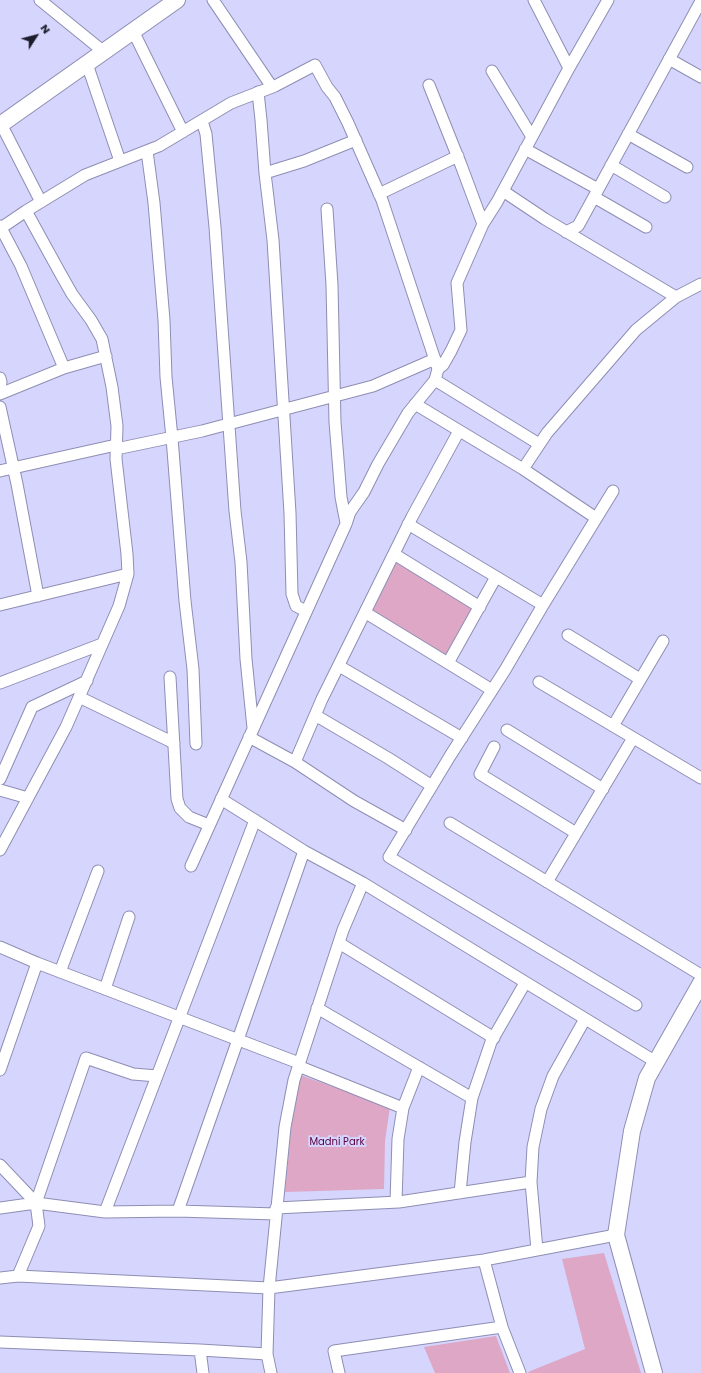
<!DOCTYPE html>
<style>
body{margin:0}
#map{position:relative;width:701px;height:1373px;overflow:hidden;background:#d5d5fe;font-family:Poppins,sans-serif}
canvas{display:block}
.north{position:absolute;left:16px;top:16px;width:40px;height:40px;-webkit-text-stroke:3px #d5d5fe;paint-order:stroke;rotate:54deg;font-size:11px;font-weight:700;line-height:16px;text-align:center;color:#1c1c2a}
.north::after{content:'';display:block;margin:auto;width:14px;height:18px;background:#1c1c2a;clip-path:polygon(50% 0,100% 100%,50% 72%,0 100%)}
</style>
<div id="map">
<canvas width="701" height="1373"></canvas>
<div class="north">N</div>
</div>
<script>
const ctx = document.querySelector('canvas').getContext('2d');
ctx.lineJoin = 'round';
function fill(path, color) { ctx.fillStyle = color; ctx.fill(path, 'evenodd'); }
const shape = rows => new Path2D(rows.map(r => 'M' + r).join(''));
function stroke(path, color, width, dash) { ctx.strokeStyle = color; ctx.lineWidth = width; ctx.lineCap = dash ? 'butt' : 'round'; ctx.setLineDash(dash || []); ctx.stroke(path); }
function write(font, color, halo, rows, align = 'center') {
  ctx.font = font + ' Poppins,sans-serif'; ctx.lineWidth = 4; ctx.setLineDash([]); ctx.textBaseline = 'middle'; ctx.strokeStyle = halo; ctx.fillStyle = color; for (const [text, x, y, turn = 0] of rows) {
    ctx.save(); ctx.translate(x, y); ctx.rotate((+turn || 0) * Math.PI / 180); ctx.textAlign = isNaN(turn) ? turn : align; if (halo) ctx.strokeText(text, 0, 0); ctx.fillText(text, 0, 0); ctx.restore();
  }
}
fill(shape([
 [397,561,474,609,446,655,372,612],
 [300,1075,390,1107,385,1141,384,1189,285,1192,294,1099],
 [604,1253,641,1373,529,1373,528,1372,585,1349,562,1259],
 [496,1336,510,1373,435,1373,424,1347]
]), '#dda7c5');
const street = shape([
 [40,0,104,52],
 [213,0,272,87],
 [534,0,569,68],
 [133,31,183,132],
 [669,59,701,77],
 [87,64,120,161],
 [492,71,532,137],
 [429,85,461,165,483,224],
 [258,92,261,120,265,173,273,240,290,513,292,594,296,606,306,611],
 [202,121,206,134,215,227,235,511,241,562,246,659,253,728],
 [1,124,41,202],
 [628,134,687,167],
 [525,149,598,189],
 [147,151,154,203,164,320,166,377,172,438,185,601,193,669,196,744],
 [611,165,665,197],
 [265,173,304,161,356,140],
 [503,191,545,219,676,297],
 [379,194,458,156],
 [594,197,646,227],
 [327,209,332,285,335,422,341,497,346,523],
 [0,226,21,266,64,368],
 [1,228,26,211,85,175,159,146,231,103,275,86,315,65,327,87,335,97,348,123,382,200,438,369,435,380,408,413,378,464,364,492,350,512,346,524,191,866],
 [566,232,578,226,583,217,701,1],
 [438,369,443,365,451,351,461,330,457,283,483,224,497,202,569,68,608,0],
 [0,378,1,382,0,388],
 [435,380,539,444],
 [0,394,64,368,106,356],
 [415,404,523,469,596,518],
 [0,407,17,484,38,596],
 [116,449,202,431,373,386,435,359],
 [523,469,547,433,636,330,676,297,701,284],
 [0,471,116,445],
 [613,491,543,605,505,670,450,756,389,857,636,1005],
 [408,524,543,605],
 [394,554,480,607],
 [0,605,128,574],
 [366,613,492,690],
 [568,635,640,679],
 [448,663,496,577],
 [339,666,462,738],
 [170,677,177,799,180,808,189,817,209,825],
 [539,682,701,778],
 [0,683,102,644],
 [79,697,174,743],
 [315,715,388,758,432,786],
 [613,726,663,641],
 [507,730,603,789],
 [249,737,295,762,354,801,406,830],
 [494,747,480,774,576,833],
 [295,762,322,699,412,517,459,431],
 [0,779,32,707,87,681],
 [0,790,28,798],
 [221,799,304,851,363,883,656,1062],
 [450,823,701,975],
 [0,850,66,727,119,606,128,574,127,554,116,459,117,426,112,387,102,339,91,320,72,294,59,271,26,211],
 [547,882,633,738],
 [339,943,494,1038],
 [0,947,37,963,299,1063],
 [60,972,98,871],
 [105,989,129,917],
 [317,1008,472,1098],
 [298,1066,403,1108],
 [0,1070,37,963],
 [0,1165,36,1203,39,1226,18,1276,269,1288,484,1260,616,1235],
 [460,1193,465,1142,472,1098,491,1042,525,983],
 [396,1202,398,1139,403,1108,419,1067],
 [36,1203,86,1058,133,1074,157,1076],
 [0,1208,36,1203,105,1212,178,1211,276,1214],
 [276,1208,399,1202,531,1182],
 [178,1211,304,851],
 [105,1212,255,820],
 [537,1250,531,1182,533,1147,541,1109,553,1076,585,1019],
 [484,1260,502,1327,520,1373],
 [0,1278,18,1276],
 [0,1342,200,1350,267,1354],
 [200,1350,203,1373],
 [271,1373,267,1354,269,1288,285,1127,294,1080,343,930,363,883],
 [339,1373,334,1351,502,1327]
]);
const secondary = shape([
 [0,125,177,0],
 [654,1373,616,1235,632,1131,647,1078,701,983]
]);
stroke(street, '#8e8eb4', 13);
stroke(secondary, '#8e8eb4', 18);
stroke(street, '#fff', 11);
stroke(secondary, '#fff', 16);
write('10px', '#5a003f', '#d5d5fe', [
 ["Madni Park",337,1142]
]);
</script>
